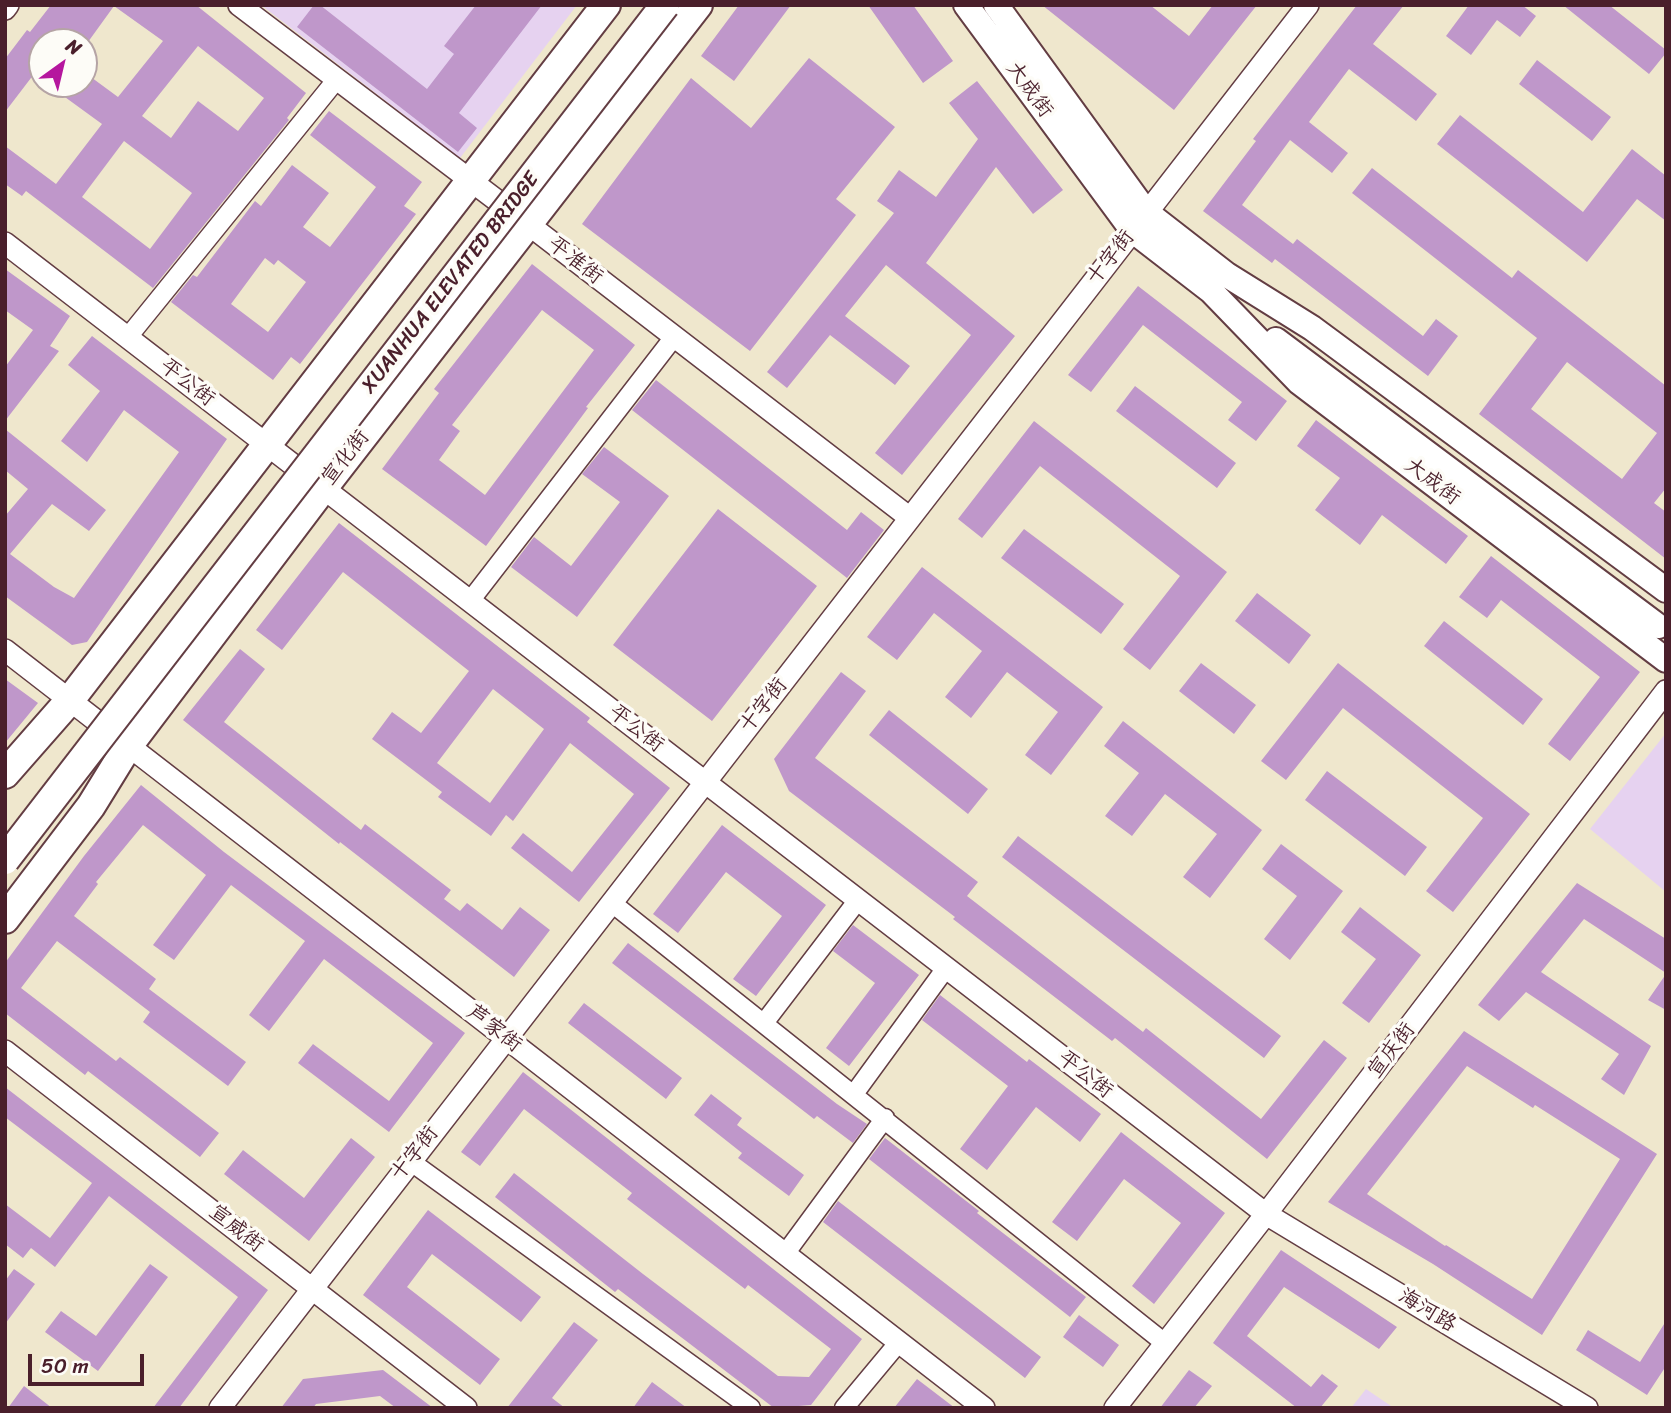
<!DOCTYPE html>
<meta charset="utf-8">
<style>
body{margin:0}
#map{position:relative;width:1671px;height:1413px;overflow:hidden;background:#efe7cd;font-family:Sriracha,sans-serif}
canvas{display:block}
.frame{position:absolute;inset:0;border:7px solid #4a1f2b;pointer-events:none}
.north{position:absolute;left:28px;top:28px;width:70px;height:70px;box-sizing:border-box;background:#fdfcf7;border:2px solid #b5a4a5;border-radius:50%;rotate:34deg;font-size:19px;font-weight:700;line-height:28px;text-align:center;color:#4a1f2b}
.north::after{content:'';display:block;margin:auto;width:24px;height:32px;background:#b5179e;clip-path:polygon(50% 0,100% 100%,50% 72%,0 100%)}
.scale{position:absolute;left:28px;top:1354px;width:116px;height:32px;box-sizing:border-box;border:4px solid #4a1f2b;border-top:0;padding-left:9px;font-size:21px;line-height:24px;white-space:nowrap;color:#4a1f2b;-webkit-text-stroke:5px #fdfcf7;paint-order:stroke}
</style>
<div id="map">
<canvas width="1671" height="1413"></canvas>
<div class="frame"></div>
<div class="north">N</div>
<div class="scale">50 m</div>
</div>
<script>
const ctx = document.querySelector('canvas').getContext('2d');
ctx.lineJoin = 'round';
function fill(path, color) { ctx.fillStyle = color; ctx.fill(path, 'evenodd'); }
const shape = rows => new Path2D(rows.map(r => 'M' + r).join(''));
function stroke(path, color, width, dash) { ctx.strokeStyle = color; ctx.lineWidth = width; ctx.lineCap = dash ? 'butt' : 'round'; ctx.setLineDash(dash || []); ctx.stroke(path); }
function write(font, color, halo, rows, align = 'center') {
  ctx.font = font + ' Sriracha,"LXGW WenKai TC",sans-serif'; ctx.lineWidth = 7; ctx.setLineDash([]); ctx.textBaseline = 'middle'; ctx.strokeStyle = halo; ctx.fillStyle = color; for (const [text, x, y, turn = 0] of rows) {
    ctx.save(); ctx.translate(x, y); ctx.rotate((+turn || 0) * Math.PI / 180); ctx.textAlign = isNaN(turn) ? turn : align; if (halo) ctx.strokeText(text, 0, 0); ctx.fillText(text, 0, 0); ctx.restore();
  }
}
fill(shape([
 [261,5,577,5,460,158],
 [1666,733,1666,892,1590,829],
 [1366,1389,1394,1408,1351,1408]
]), '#e6d2f0');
fill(shape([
 [51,5,196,5,306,93,287,118,289,120,153,288,26,191,22,196,5,184,5,146,56,184,102,124,47,84,84,84,84,72,118,97,163,41,114,6,88,42,42,42,42,80,34,74,5,112,5,59,27,30,30,32],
 [198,46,264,98,238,131,198,101,171,138,142,116],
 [124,141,192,193,150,249,82,197],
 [314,5,320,5,427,89,454,54,444,46,476,5,542,5,459,113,477,128,458,152,297,27],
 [739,5,791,5,734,81,701,56],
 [868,5,913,5,953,61,923,83],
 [1042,5,1150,5,1189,36,1213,5,1257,5,1174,110],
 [1357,5,1404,5,1373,44,1437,94,1416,121,1349,69,1309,122,1348,153,1332,173,1290,140,1242,205,1293,244,1297,239,1423,336,1436,319,1458,336,1428,376,1275,259,1272,263,1203,211,1256,141,1253,139],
 [1469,5,1522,5,1536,16,1520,37,1497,20,1471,55,1446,36],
 [1563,5,1609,5,1666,50,1666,53,1649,74],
 [809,58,895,127,836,199,856,215,750,351,582,224,691,78,751,128],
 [1537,60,1611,117,1592,141,1519,84],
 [977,81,1063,190,1033,214,996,167,926,263,1015,336,902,475,875,453,971,335,886,265,845,316,910,366,895,385,830,335,787,388,767,372,894,213,877,201,899,170,936,197,978,139,949,103],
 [329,111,422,182,404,206,416,214,300,364,291,357,273,380,171,302,193,275,197,277,255,201,261,206,292,165,329,193,303,227,330,247,376,187,310,135],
 [265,258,274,265,278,260,306,282,268,332,231,304],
 [1460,115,1583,212,1632,149,1666,176,1666,221,1637,199,1587,262,1437,144],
 [1372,168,1512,278,1518,270,1666,386,1666,488,1654,503,1666,512,1666,559,1479,414,1537,338,1352,193],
 [1567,362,1657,433,1622,479,1531,409],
 [532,264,635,345,586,407,588,408,486,546,382,469,439,393,434,389],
 [542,310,594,350,485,495,439,460,460,431,452,425],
 [5,269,70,316,50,346,59,351,5,421,5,367,33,330,5,310],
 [1138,286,1287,401,1256,441,1228,420,1242,402,1143,325,1091,392,1068,375],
 [92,336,227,439,87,642,72,645,5,596,5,516,28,489,5,470,5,429,106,510,89,531,52,504,10,554,54,587,74,598,179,452,124,410,87,462,61,441,100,391,68,365],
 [656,380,847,530,861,512,884,530,847,578,632,410],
 [1135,386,1236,463,1217,488,1116,411],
 [1316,420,1468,536,1446,564,1382,515,1360,545,1315,510,1340,478,1297,446],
 [1034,421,1227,572,1150,670,1123,649,1180,576,1040,466,982,538,958,519],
 [604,447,669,496,577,617,511,567,534,537,571,566,620,502,582,474],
 [718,509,817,586,712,721,613,645],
 [339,523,590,718,587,722,670,788,579,902,511,848,523,833,572,872,634,794,570,743,513,821,506,815,491,836,438,797,442,792,372,739,392,712,421,733,469,671,343,572,282,650,256,630],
 [493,689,544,729,490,803,437,763],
 [1024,529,1124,604,1101,634,1001,558],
 [1491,556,1640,672,1570,761,1548,744,1600,677,1501,600,1487,618,1459,597],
 [922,567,1103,707,1051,775,1025,755,1058,712,1007,672,971,718,945,697,982,651,934,613,897,660,867,637],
 [1257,593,1311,635,1289,664,1235,621],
 [1444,621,1543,699,1523,725,1424,646],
 [240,649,265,669,224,722,361,830,365,824,451,890,444,899,460,911,467,903,502,930,520,907,550,930,514,977,340,842,339,844,183,720],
 [1201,663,1256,705,1234,734,1179,691],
 [1338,663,1530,814,1453,912,1426,891,1483,818,1343,708,1286,780,1261,761],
 [841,672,866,691,815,758,978,882,967,896,1143,1032,1146,1028,1261,1119,1324,1040,1347,1058,1267,1159,1115,1038,1112,1041,953,919,955,917,789,791,774,759],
 [5,679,38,703,5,743],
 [889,710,988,789,968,814,869,735],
 [1123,721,1262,830,1210,898,1183,877,1217,834,1165,794,1132,836,1105,816,1139,773,1104,746],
 [1327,771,1427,847,1405,876,1305,800],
 [141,785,224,852,465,1033,389,1132,298,1063,313,1044,389,1101,433,1043,324,959,269,1031,249,1015,305,941,231,885,174,960,153,945,206,875,143,825,96,882,98,884,74,916,156,979,149,989,246,1062,228,1086,143,1022,150,1012,57,941,21,988,116,1061,120,1057,219,1133,200,1157,88,1071,85,1075,5,1013,5,963,84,856],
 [722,825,826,905,756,996,733,979,782,916,726,872,678,933,653,914],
 [1018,836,1281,1036,1264,1058,1002,857],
 [1281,844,1343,891,1290,960,1264,939,1297,896,1262,869],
 [1577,883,1666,939,1666,973,1584,919,1541,972,1651,1046,1624,1095,1601,1079,1619,1054,1526,992,1499,1021,1478,1005],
 [1360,907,1421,955,1369,1023,1342,1003,1376,959,1341,932],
 [853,925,919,975,849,1066,826,1048,875,983,833,951],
 [628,943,837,1104,867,1124,853,1143,817,1116,814,1119,612,963],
 [1666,974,1666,1010,1648,1000],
 [940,995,1027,1062,1029,1059,1101,1114,1080,1142,1036,1107,987,1170,960,1149,1008,1086,922,1020],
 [584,1003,682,1078,666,1099,568,1023],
 [1464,1031,1657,1154,1542,1335,1433,1264,1328,1202],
 [1467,1066,1533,1108,1535,1105,1620,1159,1532,1299,1446,1245,1445,1246,1367,1194],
 [523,1072,862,1339,811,1405,774,1408,618,1289,615,1292,495,1197,514,1173,643,1274,778,1376,809,1377,831,1349,748,1285,745,1289,627,1199,632,1193,524,1109,480,1166,461,1152],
 [5,1087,268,1290,179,1408,153,1408,238,1297,109,1196,55,1267,31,1248,23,1258,5,1244,5,1204,50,1238,92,1183,5,1117],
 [711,1094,742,1118,737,1125,804,1175,789,1196,738,1158,742,1153,694,1115],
 [1121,1132,1225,1213,1154,1304,1132,1286,1181,1223,1124,1179,1077,1241,1052,1222],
 [351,1138,375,1157,309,1241,224,1174,243,1150,304,1198],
 [885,1138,979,1211,977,1213,1086,1297,1070,1317,869,1159],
 [838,1201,1041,1357,1025,1378,823,1222],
 [428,1210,541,1297,521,1322,432,1254,407,1287,500,1359,480,1385,363,1295],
 [1281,1250,1397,1327,1379,1349,1284,1287,1247,1336,1311,1387,1322,1374,1338,1386,1320,1408,1297,1408,1213,1343],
 [150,1264,168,1277,98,1371,45,1332,61,1311,96,1336],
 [14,1269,35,1284,5,1324,5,1281],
 [1079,1315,1119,1345,1103,1367,1063,1337],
 [1666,1321,1666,1366,1647,1395,1576,1350,1588,1330,1640,1362],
 [574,1322,598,1340,552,1398,565,1408,507,1408],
 [383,1370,433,1408,396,1408,380,1396,316,1404,313,1408,281,1408,303,1379],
 [1189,1370,1212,1386,1194,1408,1160,1408],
 [917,1379,955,1408,894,1408],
 [652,1382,687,1408,633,1408],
 [24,1386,52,1408,8,1408]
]), '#bf97ca');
const minor = shape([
 [128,337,337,79],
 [470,601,674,337],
 [612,903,1166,1344],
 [764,1023,858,900],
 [854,1094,946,968],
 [410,1161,751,1408],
 [785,1254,885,1118],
 [844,1408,899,1342]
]);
const tertiary = shape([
 [239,5,528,224,910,518],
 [5,9,8,5],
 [5,243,1266,1214,1587,1408],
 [5,650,984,1408],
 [5,1051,466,1408],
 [220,1408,1308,5],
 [1115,1408,1266,1214,1666,691]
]);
const secondary = shape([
 [966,5,1132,230,1211,291,1299,382,1666,660],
 [996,5,1146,212,1227,275,1312,328,1666,590],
 [1276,340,1658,626]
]);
const trunk = shape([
 [5,774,70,700,606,5],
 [5,919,91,806,128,746,323,488,698,5]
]);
stroke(minor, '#633d43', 21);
stroke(tertiary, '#633d43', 24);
stroke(secondary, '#633d43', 28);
stroke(trunk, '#633d43', 32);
stroke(minor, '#fff', 18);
stroke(tertiary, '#fff', 21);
stroke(secondary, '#fff', 24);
stroke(trunk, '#fff', 28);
const trunkBridge = shape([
 [5,860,665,5]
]);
stroke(trunkBridge, '#633d43', 32, []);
stroke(trunkBridge, '#fff', 28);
write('21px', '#4a1f2b', '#fdfcf7', [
 ["大成街",1029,90,54],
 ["十字街",1111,258,-52],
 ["平准街",575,261,38],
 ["XUANHUA ELEVATED BRIDGE",451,283,-52],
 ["平公街",187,383,38],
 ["宣化街",346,458,-52],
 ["大成街",1432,482,37],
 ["十字街",764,706,-52],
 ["平公街",636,729,38],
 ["芦家街",494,1029,38],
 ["宣庆街",1392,1051,-53],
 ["平公街",1085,1075,38],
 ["十字街",415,1154,-52],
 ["宣威街",236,1229,38],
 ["海河路",1427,1311,31]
]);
</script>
